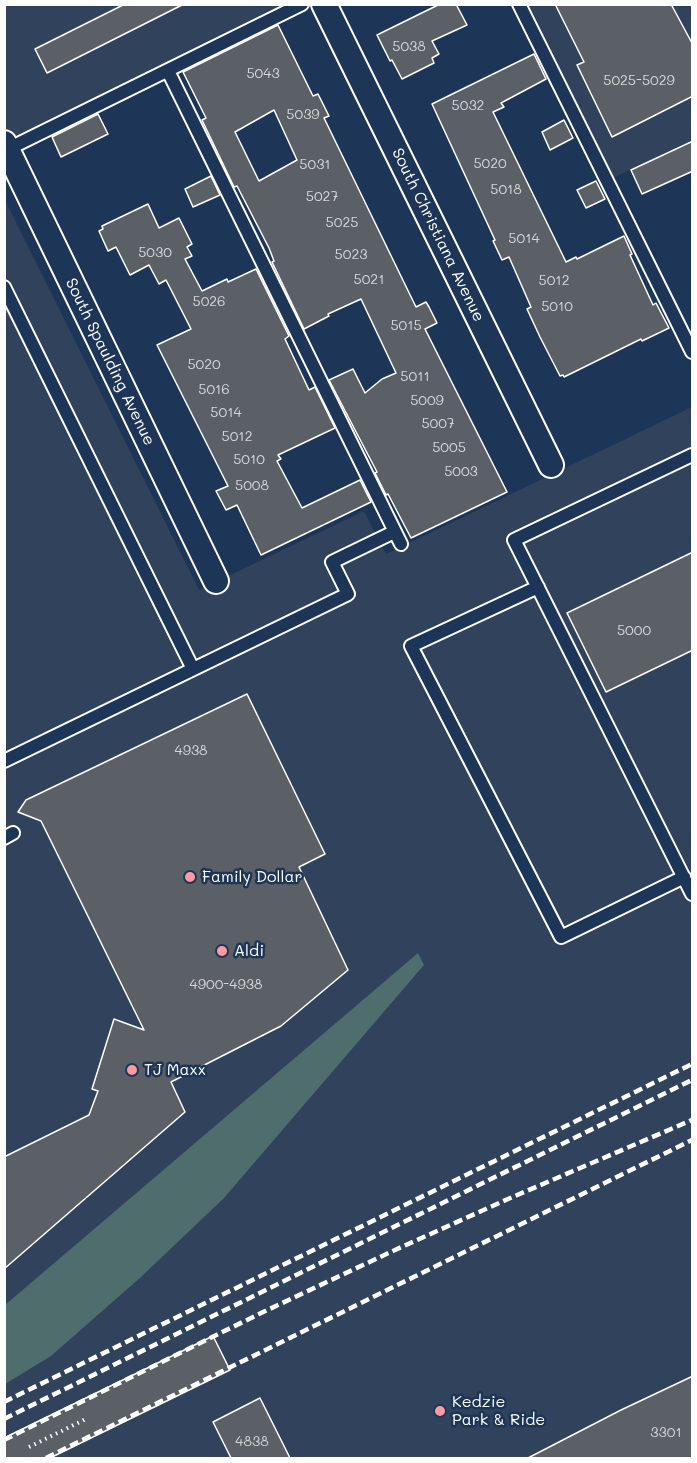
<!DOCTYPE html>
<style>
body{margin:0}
#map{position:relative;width:697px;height:1463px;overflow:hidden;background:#1d3557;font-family:Mali,sans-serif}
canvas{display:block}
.frame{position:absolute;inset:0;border:6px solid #fff;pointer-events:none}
</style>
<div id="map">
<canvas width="697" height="1463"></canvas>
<div class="frame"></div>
</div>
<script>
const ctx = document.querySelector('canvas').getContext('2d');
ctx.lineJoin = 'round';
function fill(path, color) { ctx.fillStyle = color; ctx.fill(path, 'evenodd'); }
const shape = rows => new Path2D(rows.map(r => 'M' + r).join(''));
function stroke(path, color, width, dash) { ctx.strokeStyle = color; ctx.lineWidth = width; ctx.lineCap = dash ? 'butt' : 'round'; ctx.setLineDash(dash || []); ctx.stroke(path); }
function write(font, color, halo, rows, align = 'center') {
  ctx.font = font + ' Mali,sans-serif'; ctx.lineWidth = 5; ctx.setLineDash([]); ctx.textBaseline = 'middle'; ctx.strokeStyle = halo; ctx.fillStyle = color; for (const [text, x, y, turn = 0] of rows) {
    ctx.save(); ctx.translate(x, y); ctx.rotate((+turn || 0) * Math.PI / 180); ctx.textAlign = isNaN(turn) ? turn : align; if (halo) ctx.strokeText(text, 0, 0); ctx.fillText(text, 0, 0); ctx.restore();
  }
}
fill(shape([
 [5,5,302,5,5,154],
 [519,5,692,5,692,140,607,181],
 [4,198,199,590,364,511,386,554,692,407,692,1458,5,1458]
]), '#30425c');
fill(shape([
 [418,953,424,965,224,1198,141,1277,51,1356,5,1384,5,1305]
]), '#4f6d6c');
const building = shape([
 [125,4,184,4,47,73,35,49,125,4],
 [440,4,456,4,467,25,432,41,439,54,432,58,434,63,402,79,392,60,390,61,377,35,440,4],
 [555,4,671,4,693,45,693,96,612,137,577,65,584,62,555,4],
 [278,25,313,96,318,94,329,116,324,118,416,307,426,302,429,307,437,323,425,329,507,492,411,538,388,494,386,495,375,473,377,472,329,380,353,369,365,393,382,379,396,373,361,299,328,314,329,316,304,329,272,262,274,261,269,248,237,186,234,187,202,120,206,118,183,72,278,25],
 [274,110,297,160,259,181,235,132,274,110],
 [534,54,546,79,501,103,504,107,493,112,566,262,576,257,577,259,624,236,632,254,630,255,653,305,656,303,669,328,642,341,641,339,564,377,563,375,560,376,540,337,527,309,531,307,509,257,502,260,493,241,495,240,432,104,534,54],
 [98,114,108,134,61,157,52,137,98,114],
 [564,120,573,138,550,150,542,132,564,120],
 [693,141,693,171,642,194,631,170,693,141],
 [211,176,220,195,193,207,185,189,211,176],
 [596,181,605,199,586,208,577,190,596,181],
 [148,204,159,228,179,218,192,244,187,247,192,256,185,259,202,291,227,279,228,282,256,269,289,336,285,339,309,390,315,387,335,428,278,455,281,459,277,461,302,508,360,480,371,502,261,555,237,505,226,510,216,491,228,486,157,345,191,329,166,280,159,284,149,265,130,275,116,247,108,251,99,231,103,229,102,226,148,204],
 [693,552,693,650,606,692,567,613,693,552],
 [247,694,325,854,299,867,348,970,281,1026,171,1082,185,1112,4,1269,4,1157,89,1115,98,1091,92,1089,114,1019,144,1030,41,821,18,812,26,800,247,694],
 [213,1336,230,1370,50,1458,4,1458,4,1438,213,1336],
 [693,1376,693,1458,528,1458,621,1410,693,1376],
 [260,1398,290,1458,231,1458,213,1422,260,1398]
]);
fill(building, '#5b6066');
stroke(building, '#fff', 1.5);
const lane = shape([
 [519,4,692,352],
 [168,71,401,544],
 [8,149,302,4],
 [4,287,193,669],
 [692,455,514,540,692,894],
 [538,587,411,646,561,937,684,877],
 [4,761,348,594,332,562,394,532],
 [4,838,13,833]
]);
const street = shape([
 [324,4,551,465],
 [4,143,216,581]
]);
stroke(lane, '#fff', 16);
stroke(street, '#fff', 28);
stroke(shape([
 [29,1447,88,1418]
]), '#fff', 4, [1.5, 4.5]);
stroke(lane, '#1d3557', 12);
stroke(street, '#1d3557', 24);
stroke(shape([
 [4,1402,692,1064],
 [4,1419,692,1080],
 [4,1440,259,1314,395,1250,508,1199,692,1120],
 [46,1458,692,1140]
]), '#fff', 4.5, [9, 4.5]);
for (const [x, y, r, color] of [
 [190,877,6,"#ff9aa2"],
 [222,951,6,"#ff9aa2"],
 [132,1070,6,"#ff9aa2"],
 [440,1411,6,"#ff9aa2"]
]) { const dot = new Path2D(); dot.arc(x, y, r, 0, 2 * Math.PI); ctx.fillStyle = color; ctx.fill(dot); stroke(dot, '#1d3557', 2); }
write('14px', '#d6d7d9', null, [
 ["5038",409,47],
 ["5043",263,74],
 ["5025-5029",639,81],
 ["5032",468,106],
 ["5039",303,115],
 ["5020",490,164],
 ["5031",315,165],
 ["5018",506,190],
 ["5027",322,197],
 ["5025",342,223],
 ["5014",524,239],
 ["5030",155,253],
 ["5023",351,255],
 ["5021",369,280],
 ["5012",554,281],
 ["5026",209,302],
 ["5010",557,307],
 ["5015",406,326],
 ["5020",204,365],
 ["5011",415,377],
 ["5016",214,390],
 ["5009",427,401],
 ["5014",226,413],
 ["5007",438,424],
 ["5012",237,437],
 ["5005",449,448],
 ["5010",249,460],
 ["5003",461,472],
 ["5008",252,486],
 ["5000",634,631],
 ["4938",191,751],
 ["4900-4938",226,985],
 ["3301",666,1433],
 ["4838",252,1442]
]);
write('16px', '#fff', '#1d3557', [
 ["South Christiana Avenue",438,235,64],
 ["South Spaulding Avenue",110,362,64]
]);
write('16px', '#fff', '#1d3557', [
 ["Family Dollar",202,877],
 ["Aldi",234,951],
 ["TJ Maxx",144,1070],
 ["Kedzie",452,1402],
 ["Park & Ride",452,1420]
], 'left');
</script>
